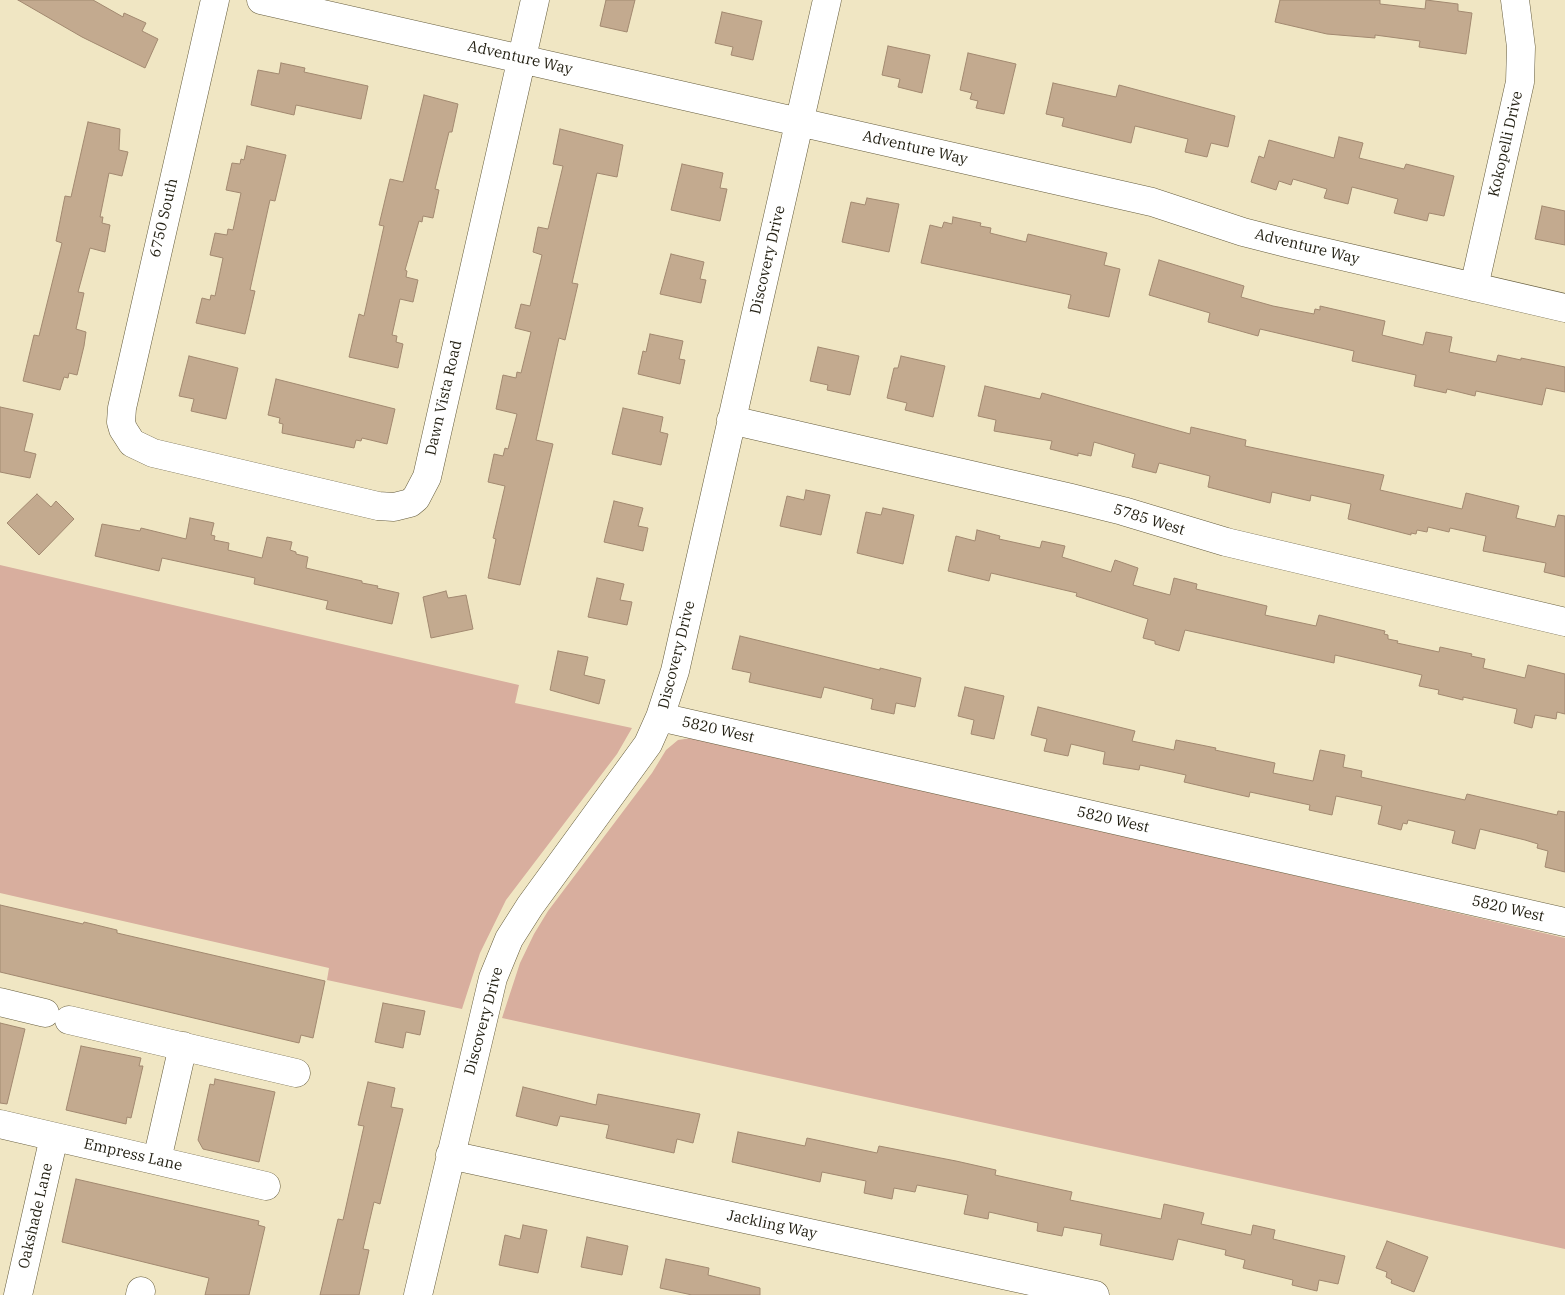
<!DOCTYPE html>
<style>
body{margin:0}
canvas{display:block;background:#f0e6c3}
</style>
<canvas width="1565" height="1295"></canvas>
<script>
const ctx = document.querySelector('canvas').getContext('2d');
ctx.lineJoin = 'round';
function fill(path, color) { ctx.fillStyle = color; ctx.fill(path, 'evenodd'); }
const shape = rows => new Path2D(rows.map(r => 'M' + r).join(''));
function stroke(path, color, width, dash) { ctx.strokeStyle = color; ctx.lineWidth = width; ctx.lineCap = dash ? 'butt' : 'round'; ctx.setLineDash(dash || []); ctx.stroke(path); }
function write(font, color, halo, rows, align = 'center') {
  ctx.font = font + ' "IBM Plex Serif",serif'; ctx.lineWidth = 4.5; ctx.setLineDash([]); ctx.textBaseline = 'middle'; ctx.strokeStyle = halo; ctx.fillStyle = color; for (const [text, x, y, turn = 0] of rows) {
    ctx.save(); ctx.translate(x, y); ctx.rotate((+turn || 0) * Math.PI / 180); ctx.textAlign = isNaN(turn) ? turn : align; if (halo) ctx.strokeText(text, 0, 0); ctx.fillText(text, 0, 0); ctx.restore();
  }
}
fill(shape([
 [0,565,519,685,515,703,632,728,617,754,506,900,480,953,462,1009,327,980,329,968,0,893],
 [698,737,1565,938,1565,1249,502,1018,520,963,534,934,548,911,652,773,666,750,678,740]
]), '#d8ae9e');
const building = shape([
 [18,0,93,0,123,17,124,13,146,23,142,31,158,39,145,68,82,37,18,0],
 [606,0,635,0,627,32,600,26,606,0],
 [1280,0,1380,0,1380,4,1425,9,1426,0,1458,4,1458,11,1472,13,1466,54,1419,47,1420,41,1375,35,1375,38,1327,34,1275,22,1280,0],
 [722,12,762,21,753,60,731,55,733,47,715,43,722,12],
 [888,46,930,55,922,93,898,87,900,79,882,75,888,46],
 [968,53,1016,64,1004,114,976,108,978,101,970,99,972,93,960,90,968,53],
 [281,63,305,68,304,72,368,86,361,119,296,105,294,115,251,105,258,70,279,74,281,63],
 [1053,83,1116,97,1119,85,1235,116,1228,147,1211,143,1207,157,1185,152,1188,139,1135,126,1131,143,1062,126,1064,118,1046,114,1053,83],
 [424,95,458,104,452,132,449,132,435,189,439,190,433,218,423,216,422,222,419,221,405,270,407,271,406,277,418,280,413,302,400,299,392,335,397,336,396,342,403,344,398,368,349,357,359,314,364,316,384,226,379,225,390,179,403,182,424,95],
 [88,122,120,129,119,150,128,152,122,176,109,173,100,217,103,217,102,223,110,225,105,252,90,248,78,292,84,293,76,329,86,332,84,346,77,375,69,373,68,378,64,377,60,390,23,381,34,335,39,336,62,243,56,241,65,196,71,197,88,122],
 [560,129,623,145,617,177,597,173,572,283,578,284,565,340,559,338,536,440,553,444,520,585,488,578,496,539,493,538,505,486,488,482,494,454,503,456,505,448,508,449,517,414,496,409,503,375,516,378,517,372,521,373,531,332,515,328,521,304,530,306,542,255,533,252,538,227,548,229,563,166,553,164,560,129],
 [1339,137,1363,143,1359,158,1404,169,1406,164,1454,176,1444,216,1429,213,1427,221,1394,213,1398,199,1352,187,1348,204,1324,198,1327,189,1293,179,1291,185,1279,181,1276,190,1251,182,1259,156,1264,158,1269,140,1334,158,1339,137],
 [247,146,286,155,275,201,270,200,250,290,255,291,245,334,196,323,202,298,210,300,211,295,215,296,223,258,210,255,215,233,227,235,228,229,233,230,241,193,226,190,232,163,240,164,241,159,244,160,247,146],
 [682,164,723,173,720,188,727,189,720,221,671,210,682,164],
 [867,198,899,204,889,252,842,242,851,202,865,205,867,198],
 [1542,206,1565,211,1565,245,1535,239,1542,206],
 [953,217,981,223,980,226,991,228,990,233,1026,242,1028,234,1107,253,1104,265,1120,269,1109,317,1068,308,1071,295,921,263,930,225,942,228,944,222,952,224,953,217],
 [671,254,704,262,700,279,706,280,701,303,660,294,671,254],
 [1159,260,1244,286,1241,297,1273,306,1314,314,1315,309,1320,310,1320,306,1385,321,1382,335,1423,345,1426,332,1452,337,1449,352,1496,362,1498,355,1521,360,1521,358,1565,367,1565,392,1546,388,1542,405,1476,391,1475,396,1447,389,1446,393,1414,386,1416,375,1352,361,1354,351,1260,329,1258,336,1208,322,1210,313,1149,295,1159,260],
 [650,334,683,341,679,359,685,360,680,384,638,374,643,351,646,352,650,334],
 [818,347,859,356,850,395,827,390,828,385,810,381,818,347],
 [189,356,238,368,226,419,191,411,194,399,179,396,189,356],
 [901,356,945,366,933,417,905,410,907,403,887,398,894,368,898,368,901,356],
 [276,379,395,409,387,444,362,438,361,441,356,440,354,448,282,433,283,424,279,423,280,418,268,415,276,379],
 [985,386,1040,399,1042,393,1190,434,1191,427,1246,440,1245,446,1384,475,1380,490,1462,509,1466,493,1519,506,1516,518,1555,527,1558,515,1565,516,1565,577,1544,572,1546,563,1483,551,1486,536,1450,528,1449,532,1428,527,1427,532,1417,530,1416,534,1411,533,1411,535,1348,519,1351,504,1311,495,1310,501,1272,492,1270,503,1208,487,1210,476,1159,463,1156,473,1132,467,1135,454,1094,442,1091,456,1078,453,1078,456,1050,449,1052,441,994,431,996,420,978,416,985,386],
 [0,407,33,414,24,451,36,454,30,478,0,472,0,407],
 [623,408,663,417,660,432,668,434,661,465,612,454,623,408],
 [806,490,830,495,821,535,780,526,787,496,804,500,806,490],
 [37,494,51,507,56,501,74,519,39,555,7,523,37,494],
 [614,501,643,508,638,526,648,528,643,551,604,542,614,501],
 [883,508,914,515,903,564,857,553,866,512,881,515,883,508],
 [190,518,214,523,211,535,215,536,214,540,229,543,228,550,262,558,267,537,292,542,290,550,296,552,296,554,308,557,306,568,362,581,362,583,378,586,377,588,399,593,392,624,326,609,328,601,254,584,255,578,162,558,159,571,95,556,102,524,140,531,141,528,186,539,190,518],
 [977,530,1000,536,999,539,1040,548,1042,541,1065,546,1062,557,1111,572,1115,560,1138,568,1133,585,1170,595,1174,578,1197,584,1196,589,1267,606,1265,615,1316,626,1319,615,1385,631,1384,634,1388,635,1388,639,1398,641,1397,643,1439,652,1440,647,1472,654,1471,656,1485,659,1483,668,1525,678,1528,665,1565,674,1565,714,1557,712,1556,719,1535,715,1532,728,1514,723,1517,709,1463,697,1463,700,1438,694,1439,690,1419,686,1422,675,1335,655,1334,663,1185,630,1179,651,1155,644,1155,641,1143,638,1148,619,1076,596,1077,593,991,573,989,581,948,571,956,536,975,541,977,530],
 [597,578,624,584,620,600,632,602,627,625,588,617,597,578],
 [446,591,448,598,466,595,473,629,431,638,423,597,446,591],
 [740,636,880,670,880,668,921,678,915,707,896,703,894,714,871,709,873,699,824,687,821,698,749,682,751,673,732,669,740,636],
 [558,651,588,657,584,675,605,680,599,704,550,690,558,651],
 [965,687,1004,696,994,739,971,734,974,720,958,716,965,687],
 [1038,707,1135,731,1132,741,1174,750,1176,740,1216,748,1215,750,1275,763,1273,773,1313,781,1320,750,1345,755,1343,767,1362,771,1361,777,1465,800,1467,794,1557,815,1558,811,1565,812,1565,872,1545,867,1548,851,1537,848,1538,844,1525,840,1480,829,1475,849,1452,843,1455,831,1408,820,1407,824,1403,823,1401,830,1378,824,1382,806,1336,796,1332,815,1309,810,1310,805,1250,792,1249,797,1184,782,1186,775,1140,765,1139,770,1103,764,1105,752,1071,744,1068,756,1044,751,1047,739,1031,735,1038,707],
 [0,905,83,924,84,922,117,930,117,933,325,981,313,1038,301,1035,299,1043,0,972,0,905],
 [383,1003,425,1011,420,1035,406,1032,403,1048,375,1042,383,1003],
 [0,1023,25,1029,7,1104,0,1103,0,1023],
 [81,1046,141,1058,139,1066,143,1066,131,1118,127,1117,126,1124,66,1110,81,1046],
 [215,1079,275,1092,259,1162,203,1149,198,1140,210,1084,214,1085,215,1079],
 [368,1082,395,1088,391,1107,403,1109,380,1204,374,1202,363,1249,369,1250,359,1295,320,1295,338,1219,343,1220,364,1126,358,1125,368,1082],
 [523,1087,596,1105,598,1094,700,1114,693,1143,677,1139,674,1153,606,1138,609,1125,560,1116,557,1126,516,1116,523,1087],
 [738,1132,805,1146,807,1138,877,1153,879,1146,956,1161,996,1170,995,1175,1072,1192,1070,1200,1161,1219,1164,1204,1204,1213,1201,1224,1251,1235,1253,1225,1275,1230,1273,1239,1345,1256,1338,1284,1319,1280,1317,1291,1292,1285,1293,1280,1243,1268,1245,1260,1225,1255,1226,1250,1178,1239,1173,1260,1100,1245,1102,1234,1064,1227,1062,1236,1037,1231,1038,1223,989,1212,988,1219,964,1214,968,1195,917,1185,915,1192,894,1188,892,1199,864,1193,866,1181,822,1172,820,1182,732,1162,738,1132],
 [76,1179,259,1221,258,1225,265,1227,249,1295,205,1295,209,1278,62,1242,76,1179],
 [523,1225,547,1230,538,1273,499,1265,505,1235,520,1239,523,1225],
 [587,1237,628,1246,622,1275,581,1267,587,1237],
 [1387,1241,1428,1257,1414,1292,1391,1283,1392,1280,1386,1277,1387,1272,1376,1268,1387,1241],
 [666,1259,709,1268,708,1275,760,1288,760,1295,692,1295,660,1288,666,1259]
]);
fill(building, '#c3aa8f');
stroke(building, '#a28970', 1);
const minor = shape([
 [215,0,122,408,121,422,123,429,132,443,153,453,378,506,394,507,410,503,416,498,427,477,535,0],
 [261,0,1152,202,1243,232,1294,245,1565,308],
 [1474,287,1520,82,1521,47,1515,0],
 [731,420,1071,498,1123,511,1226,542,1565,622],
 [660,717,1565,922],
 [0,1002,45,1013],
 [69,1020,296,1073],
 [0,1124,266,1186],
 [450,1155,1095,1295],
 [157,1160,183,1046],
 [18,1295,54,1137],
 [140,1295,141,1291],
 [418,1295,493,978,509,939,530,906,648,744,660,717,675,671,827,0]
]);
stroke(minor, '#665d3e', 29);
stroke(minor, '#fff', 28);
write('15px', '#221f12', '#fff', [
 ["Adventure Way",520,58,13],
 ["Kokopelli Drive",1506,144,-77],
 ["Adventure Way",915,148,13],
 ["6750 South",164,218,-77],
 ["Adventure Way",1307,247,14],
 ["Discovery Drive",768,260,-77],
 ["Dawn Vista Road",444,398,-77],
 ["5785 West",1149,520,17],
 ["Discovery Drive",677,655,-76],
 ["5820 West",718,730,13],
 ["5820 West",1113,820,13],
 ["5820 West",1508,909,13],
 ["Discovery Drive",484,1021,-75],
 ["Empress Lane",133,1155,13],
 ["Oakshade Lane",36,1216,-77],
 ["Jackling Way",772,1225,12]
]);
</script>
